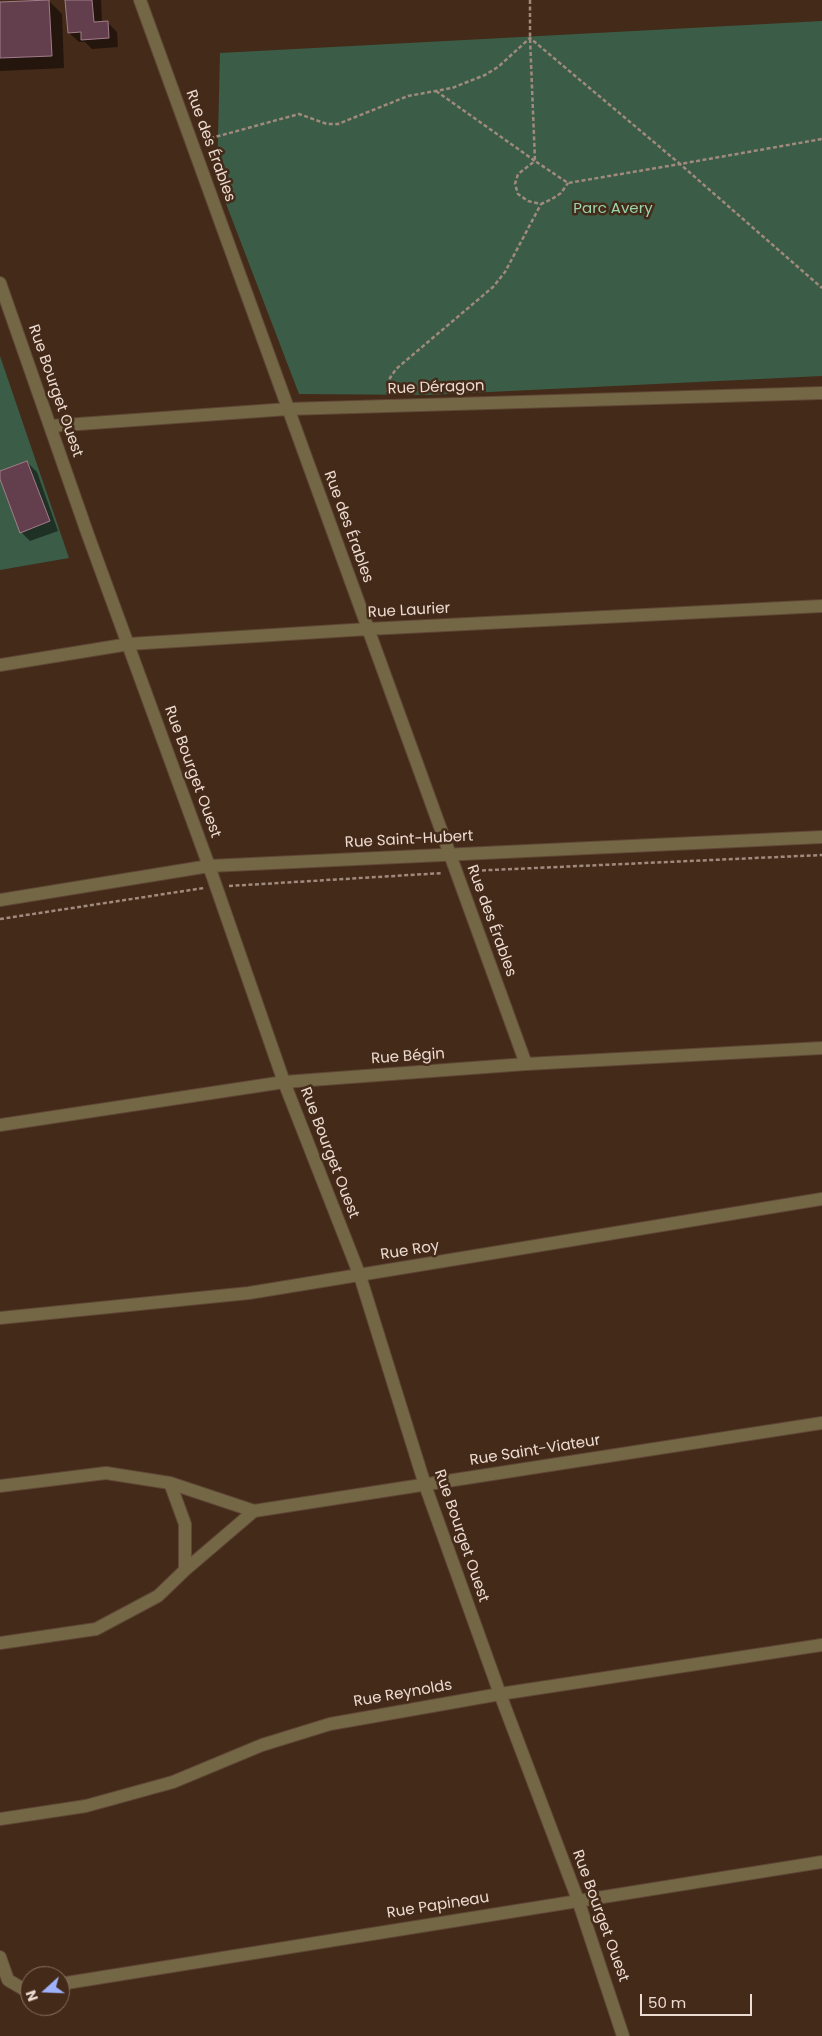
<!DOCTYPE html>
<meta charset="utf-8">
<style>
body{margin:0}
#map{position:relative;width:822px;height:2036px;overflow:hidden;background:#442a19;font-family:Poppins,sans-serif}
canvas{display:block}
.north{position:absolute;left:20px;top:1966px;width:50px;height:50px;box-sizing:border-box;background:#442a19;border:1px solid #887163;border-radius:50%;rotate:250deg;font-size:14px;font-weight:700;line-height:20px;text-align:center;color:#eddbd1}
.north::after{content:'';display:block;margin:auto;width:18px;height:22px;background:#9fb3fd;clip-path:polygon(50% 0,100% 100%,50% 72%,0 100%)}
.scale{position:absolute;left:640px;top:1994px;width:112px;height:22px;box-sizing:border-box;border:2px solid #eddbd1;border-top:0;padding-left:6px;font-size:15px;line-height:18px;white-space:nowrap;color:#eddbd1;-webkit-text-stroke:4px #442a19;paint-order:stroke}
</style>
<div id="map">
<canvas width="822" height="2036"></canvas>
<div class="north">N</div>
<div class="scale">50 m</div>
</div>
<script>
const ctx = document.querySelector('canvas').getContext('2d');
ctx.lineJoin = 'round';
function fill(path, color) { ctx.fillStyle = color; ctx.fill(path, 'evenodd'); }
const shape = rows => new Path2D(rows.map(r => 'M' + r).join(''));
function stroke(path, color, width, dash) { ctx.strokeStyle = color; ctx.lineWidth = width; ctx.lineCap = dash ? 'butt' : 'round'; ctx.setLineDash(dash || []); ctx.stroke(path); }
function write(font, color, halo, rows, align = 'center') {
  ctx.font = font + ' Poppins,sans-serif'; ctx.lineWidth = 5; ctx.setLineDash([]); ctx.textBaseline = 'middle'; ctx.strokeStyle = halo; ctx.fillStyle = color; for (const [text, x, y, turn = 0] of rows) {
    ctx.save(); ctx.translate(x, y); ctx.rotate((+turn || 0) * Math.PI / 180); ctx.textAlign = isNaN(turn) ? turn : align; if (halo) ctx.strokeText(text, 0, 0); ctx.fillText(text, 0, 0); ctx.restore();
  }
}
fill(shape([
 [822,21,822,376,427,395,299,394,217,180,220,53],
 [0,356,69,558,0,570]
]), '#3b5d47');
fill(shape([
 [66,0,101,0,102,22,107,22,117,32,118,47,92,49,85,42,79,42,69,33],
 [49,1,62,14,64,68,0,71,0,3],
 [27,462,37,472,58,531,30,541,21,532,0,475,0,472]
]), '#0007');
const building = shape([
 [49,0,52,56,0,58,0,2,49,0],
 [65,0,92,0,94,22,108,21,109,38,81,40,81,32,68,33,65,0],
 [27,461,50,521,20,533,0,479,0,471,27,461]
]);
fill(building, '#633f4d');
stroke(building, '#a17d8a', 1);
const minor = shape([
 [140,0,526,1064],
 [51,426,288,409,822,393],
 [0,665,129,644,368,629,822,606],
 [0,1125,284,1082,526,1064,822,1048],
 [0,1318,249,1293,822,1199],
 [170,1483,185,1524,185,1570],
 [0,1486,106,1473,170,1483,254,1511,822,1423],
 [0,1643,96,1629,158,1596,185,1570,254,1511],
 [0,1819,86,1806,173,1782,262,1745,330,1724,500,1694,822,1645],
 [0,1957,8,1980,25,1990,30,1989],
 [60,1984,822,1862]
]);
const tertiary = shape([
 [0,283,88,535,209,866,284,1082,360,1276,425,1485,500,1694,578,1900,623,2036],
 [0,900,209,866,822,837]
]);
stroke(minor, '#5f4636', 14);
stroke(tertiary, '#5f4636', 14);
stroke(shape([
 [530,0,530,38,535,161,568,183,680,164,822,288],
 [436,91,535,161,518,174,515,184,518,194,528,201,541,204,552,199,561,193,568,183],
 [204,140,299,114,327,124,338,124,408,96,452,88,485,75,498,67,530,38,680,164,822,139],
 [387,392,390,378,396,369,493,287,505,272,541,204],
 [469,871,822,855],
 [229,886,443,873],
 [0,919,204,888]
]), '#a08a7d', 2.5, [4, 2.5]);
stroke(minor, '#746745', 12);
stroke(tertiary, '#746745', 12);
write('15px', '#eddbd1', '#442a19', [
 ["Rue des Érables",210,146,70],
 ["Rue Déragon",436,388,-2],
 ["Rue Bourget Ouest",55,391,71],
 ["Rue des Érables",348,527,70],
 ["Rue Laurier",409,611,-3],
 ["Rue Bourget Ouest",192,772,70],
 ["Rue Saint-Hubert",409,840,-3],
 ["Rue des Érables",491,921,70],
 ["Rue Bégin",408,1057,-4],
 ["Rue Bourget Ouest",329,1153,69],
 ["Rue Roy",410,1251,-9],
 ["Rue Saint-Viateur",535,1451,-9],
 ["Rue Bourget Ouest",461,1536,71],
 ["Rue Reynolds",403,1694,-10],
 ["Rue Papineau",438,1906,-9],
 ["Rue Bourget Ouest",600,1916,70]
]);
write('15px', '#98d5ad', '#442a19', [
 ["Parc Avery",613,209]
]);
</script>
